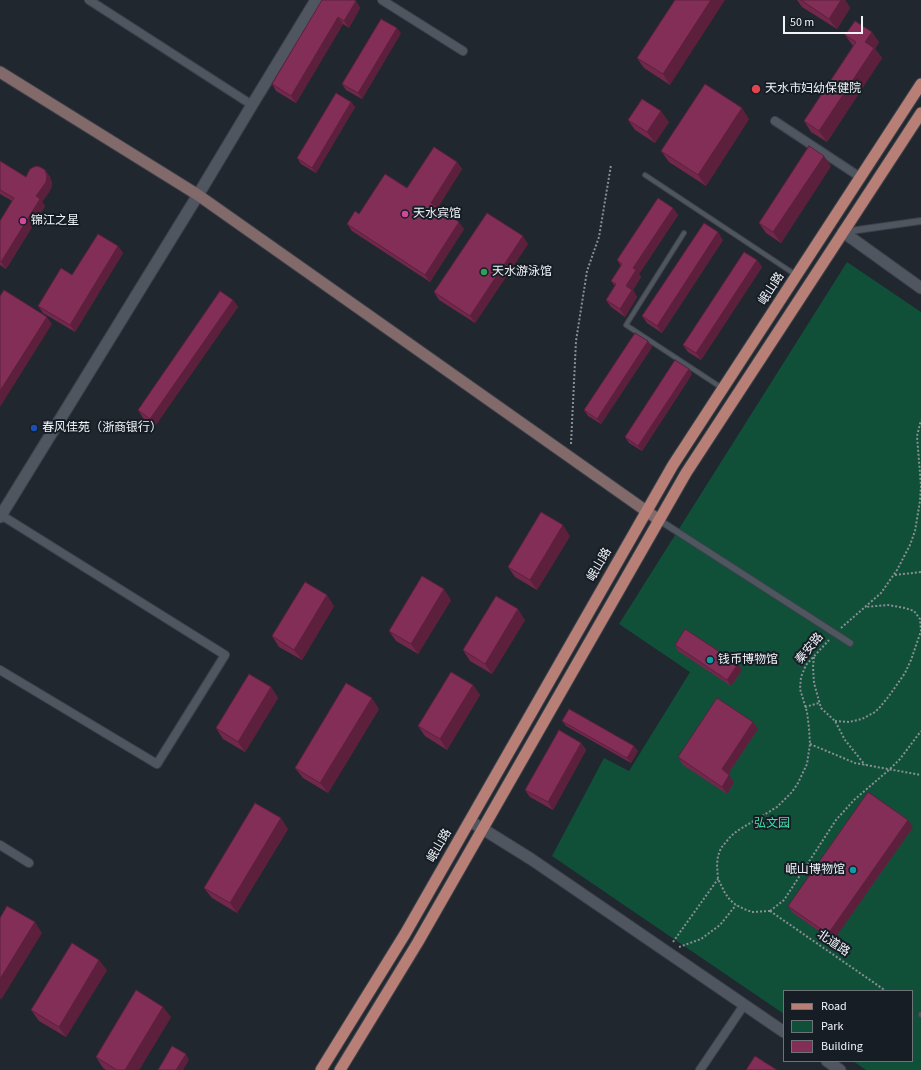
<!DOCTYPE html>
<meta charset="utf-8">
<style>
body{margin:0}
#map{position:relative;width:921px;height:1070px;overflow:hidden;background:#21272f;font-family:"Source Sans 3",sans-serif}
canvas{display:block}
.legend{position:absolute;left:783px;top:990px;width:130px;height:72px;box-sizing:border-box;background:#171d25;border:1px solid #6e737a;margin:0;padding:5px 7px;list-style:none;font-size:12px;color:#f0f4f9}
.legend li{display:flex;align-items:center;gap:8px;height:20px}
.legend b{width:20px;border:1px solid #6e737a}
.scale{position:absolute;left:783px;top:16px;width:80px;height:18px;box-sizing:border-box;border:2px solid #f0f4f9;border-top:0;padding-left:5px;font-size:12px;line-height:14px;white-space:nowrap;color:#f0f4f9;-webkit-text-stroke:3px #171d25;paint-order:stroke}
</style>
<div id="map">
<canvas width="921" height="1070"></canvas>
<ul class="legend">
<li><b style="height:5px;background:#b77f76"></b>Road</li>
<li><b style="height:11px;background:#104f38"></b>Park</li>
<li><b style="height:11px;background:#832e57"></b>Building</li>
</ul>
<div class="scale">50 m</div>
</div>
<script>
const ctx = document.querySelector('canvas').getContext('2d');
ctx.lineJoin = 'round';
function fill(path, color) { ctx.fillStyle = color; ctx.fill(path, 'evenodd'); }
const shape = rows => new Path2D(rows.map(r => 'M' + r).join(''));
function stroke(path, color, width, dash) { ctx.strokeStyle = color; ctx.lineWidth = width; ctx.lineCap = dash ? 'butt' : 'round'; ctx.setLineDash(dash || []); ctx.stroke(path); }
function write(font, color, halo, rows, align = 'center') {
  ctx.font = font + ' "Source Sans 3","Noto Sans SC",sans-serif'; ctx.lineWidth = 4; ctx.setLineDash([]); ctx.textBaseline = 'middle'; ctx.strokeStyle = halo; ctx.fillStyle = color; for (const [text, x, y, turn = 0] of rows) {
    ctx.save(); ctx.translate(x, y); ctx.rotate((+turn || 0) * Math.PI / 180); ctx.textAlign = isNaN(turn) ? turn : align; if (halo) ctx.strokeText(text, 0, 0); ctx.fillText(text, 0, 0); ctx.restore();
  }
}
fill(shape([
 [847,262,921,312,921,1070,866,1070,853,1061,912,1061,912,991,784,991,784,1014,552,856,604,758,629,771,690,672,619,624]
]), '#104f38');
const service = shape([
 [645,175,796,275],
 [684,233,626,325,722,388],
 [921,1015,921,1014]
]);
const pedestrian = shape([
 [843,232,921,221],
 [659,520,850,643]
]);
const minor = shape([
 [89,0,252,105],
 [382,0,463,51],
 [775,121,860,177],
 [0,670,157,764,225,655,1,515],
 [0,845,29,863],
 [700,1070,744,1005]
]);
const tertiary = shape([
 [843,232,921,288],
 [0,517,198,195,252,105,316,0],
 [470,821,531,859,784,1032],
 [827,1061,840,1070]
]);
const secondary = shape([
 [0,72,198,195,659,520]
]);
const primary = shape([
 [321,1070,405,934,673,465,921,84],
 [340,1070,418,942,686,473,921,113]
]);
stroke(service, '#3d4149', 6);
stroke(pedestrian, '#3d4149', 8);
stroke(minor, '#3d4149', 10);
stroke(tertiary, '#3d4149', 13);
stroke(secondary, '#3d4149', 13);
stroke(primary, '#3d4149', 13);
stroke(shape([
 [571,444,576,341,587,271,599,237,611,165],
 [895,575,921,572],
 [841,628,881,593,897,570,910,545,915,531,920,501,921,486,917,436,921,420],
 [814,657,813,667,814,683,821,708,835,721,845,740,865,765],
 [805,707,819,703],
 [835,721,849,722,862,719,875,712,880,707,889,696,905,673,911,660,921,631,920,619,914,611,905,608,888,605,865,607],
 [810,744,855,763,921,775],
 [770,911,752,912,744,909,736,905,730,900,725,893,718,879,717,864,718,856,721,848,731,836,737,831,777,807,792,792,798,783,807,764,810,744,809,728,807,712,800,689,801,677,806,665,829,640],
 [770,911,784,900,836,820,854,800,890,769,900,759,921,731],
 [770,911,886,991],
 [673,942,718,879],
 [679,947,701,939,720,925,736,905]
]), '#8a8f95', 2, [2, 2]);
stroke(service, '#4f565f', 4);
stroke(pedestrian, '#4f565f', 6);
stroke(minor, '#4f565f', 8);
stroke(tertiary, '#4f565f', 11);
stroke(secondary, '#836a6a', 11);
stroke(primary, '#b77f76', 11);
fill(shape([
 [322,0,356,1,360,8,349,28,343,24,296,103,276,91,272,84],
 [675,0,670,85,644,68,637,58],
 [797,0,845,0,850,8,837,29,802,7],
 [401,33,362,99,346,90,342,84],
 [845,35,879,42,875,49,882,58,827,142,811,132,804,121,853,46],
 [351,102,355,107,316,173,301,164,297,158],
 [749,119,706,186,669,162,661,151],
 [628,120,669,122,655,143,635,130],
 [0,161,26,177,45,170,50,177,52,183,51,189,42,202,45,206,6,269,0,265,0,221,12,201,0,194],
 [457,162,462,169,437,208,464,229,430,282,352,231,347,224,359,214,407,188],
 [831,166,781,243,766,233,759,223],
 [673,208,678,215,639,274,641,277,633,290,637,297,625,317,611,307,606,300,615,286,611,281,621,266,617,260],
 [723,240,662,333,647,323,642,316],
 [528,244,475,323,439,300,434,292],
 [118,246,123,253,75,332,43,313,38,306,72,275],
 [757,260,762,267,701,360,688,352,683,345],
 [233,300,238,307,155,426,143,418,138,410],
 [648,341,652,347,601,424,588,416,584,410],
 [692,374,642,451,629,443,625,437],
 [570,536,537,590,515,577,508,567],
 [451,600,418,654,396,641,389,631],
 [334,606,302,660,279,647,272,636],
 [525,620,492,674,470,661,463,650],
 [675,645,742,670,731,686,678,651],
 [473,685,480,695,447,750,425,736,418,726],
 [271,687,278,698,245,752,223,739,216,728],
 [379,709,328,793,303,778,295,768],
 [562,721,638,751,631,763,566,726],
 [753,722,758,729,728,774,734,782,727,794,683,765,678,757],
 [581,743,586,750,553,810,530,797,525,790],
 [913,827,833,941,793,913,788,906],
 [288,829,237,913,212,898,204,888],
 [107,970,66,1037,39,1021,31,1010],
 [171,1017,139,1070,106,1070,103,1068,96,1057]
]), '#71284b');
fill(shape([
 [711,0,725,0,670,85,663,74],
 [841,0,845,0,850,8,837,29,829,19],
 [356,1,360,8,349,28,344,21],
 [338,17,343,24,296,103,291,96],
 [397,28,401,33,362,99,358,93],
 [872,32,879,42,875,49,882,58,827,142,819,131,865,42],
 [351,102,355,107,316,173,312,168],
 [742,108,749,119,706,186,698,175],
 [661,111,669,122,655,143,647,132],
 [824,156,831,166,781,243,773,232],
 [457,162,462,169,436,211,431,203],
 [45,170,50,177,52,183,51,189,42,202,45,206,6,269,1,262],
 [673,208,678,215,639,274,641,277,633,290,637,297,625,317,620,309,626,286,633,268],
 [459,222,464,229,430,282,425,275],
 [718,232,723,240,662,333,657,326],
 [523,236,528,244,475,323,470,316],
 [118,246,123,253,75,332,70,325],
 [757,260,762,267,701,360,696,353],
 [233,300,238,307,155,426,150,419],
 [47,317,52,324,0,407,0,391],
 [648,341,652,347,601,424,597,419],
 [689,369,692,374,642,451,638,446],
 [563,525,570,536,537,590,530,580],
 [444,589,451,600,418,654,411,644],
 [327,595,334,606,302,660,294,650],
 [518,609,525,620,492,674,485,664],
 [738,664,742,670,731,686,727,680],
 [473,685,480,695,447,750,440,739],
 [271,687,278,698,245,752,238,742],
 [372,698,379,709,328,793,320,783],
 [753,722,758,729,726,777,722,769],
 [581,743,586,750,553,810,548,802],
 [634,746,638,751,631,763,627,758],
 [729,775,734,782,727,794,722,787],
 [281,818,288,829,237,913,230,903],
 [908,820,913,827,833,941,828,934],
 [35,922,42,933,1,1000,0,998,0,979],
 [99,960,107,970,66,1037,59,1027],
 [163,1007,171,1017,139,1070,125,1070],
 [186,1054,189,1060,183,1070,176,1070]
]), '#5c203d');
const building = shape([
 [322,0,354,0,356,1,344,21,338,17,291,96,272,84,322,0],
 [675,0,711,0,663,74,637,58,675,0],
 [801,0,841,0,829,19,801,0],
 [381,19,397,28,358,93,342,84,381,19],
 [855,21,872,32,865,42,874,48,819,131,804,121,856,42,845,35,855,21],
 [705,84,742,108,698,175,661,151,705,84],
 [336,93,351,102,312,168,297,158,336,93],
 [642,99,661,111,647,132,628,120,642,99],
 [809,146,824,156,773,232,759,223,809,146],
 [434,147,457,162,431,203,459,222,425,275,347,224,355,211,359,214,385,174,407,188,434,147],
 [0,161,26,177,30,169,36,166,40,167,45,170,47,176,46,182,36,196,40,199,1,262,0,261,0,221,14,198,0,190,0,161],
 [658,198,673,208,633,268,636,270,626,286,632,290,620,309,606,300,616,284,611,281,622,264,617,260,658,198],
 [487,213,523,236,470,316,434,292,487,213],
 [704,223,718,232,657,326,642,316,704,223],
 [98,234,118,246,70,325,38,306,61,268,72,275,98,234],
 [744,252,757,260,696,353,683,345,744,252],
 [4,290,47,317,0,391,0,296,4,290],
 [220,291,233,300,150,419,138,410,220,291],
 [635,333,648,341,597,419,584,410,635,333],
 [675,360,689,369,638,446,625,437,675,360],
 [541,512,563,525,530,580,508,567,541,512],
 [422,576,444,589,411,644,389,631,422,576],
 [305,582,327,595,294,650,272,636,305,582],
 [496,596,518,609,485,664,463,650,496,596],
 [685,629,738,664,727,680,675,645,685,629],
 [451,672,473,685,440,739,418,726,451,672],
 [249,674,271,687,238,742,216,728,249,674],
 [346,683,372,698,320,783,295,768,346,683],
 [717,698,753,722,722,769,729,775,722,787,678,757,717,698],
 [569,709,634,746,627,758,562,721,569,709],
 [559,730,581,743,548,802,525,790,559,730],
 [868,792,908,820,828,934,788,906,868,792],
 [255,803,281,818,230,903,204,888,255,803],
 [7,906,35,922,0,979,0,918,7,906],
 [72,943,99,960,59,1027,31,1010,72,943],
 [136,990,163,1007,125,1070,117,1070,96,1057,136,990],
 [172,1046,186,1054,176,1070,158,1070,172,1046],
 [755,1056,777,1070,746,1070,755,1056]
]);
fill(building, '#832e57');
stroke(building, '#5c203d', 1);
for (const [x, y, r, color] of [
 [756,89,5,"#e0444e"],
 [405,214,4,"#d1479c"],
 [23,221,4,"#d1479c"],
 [484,272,4,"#2e9e5b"],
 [34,428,4,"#1a4fb4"],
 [710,660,4,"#0f9aa8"],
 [853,870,4,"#0f9aa8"]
]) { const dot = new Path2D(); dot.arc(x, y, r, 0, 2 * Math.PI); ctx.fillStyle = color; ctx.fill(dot); stroke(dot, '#171d25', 1.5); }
write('12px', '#f0f4f9', '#171d25', [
 ["天水市妇幼保健院",765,89],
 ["天水宾馆",413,214],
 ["锦江之星",31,221],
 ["天水游泳馆",492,272],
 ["春风佳苑（浙商银行）",42,428],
 ["钱币博物馆",718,660],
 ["岷山博物馆",845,870,"right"]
], 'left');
write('12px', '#f0f4f9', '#171d25', [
 ["岷山路",772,289,-57],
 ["岷山路",600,565,-60],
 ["秦安路",810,649,-50],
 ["岷山路",440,846,-60],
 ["北道路",833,944,34]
]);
write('12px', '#40e1a8', '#171d25', [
 ["弘文园",772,824]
]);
</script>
